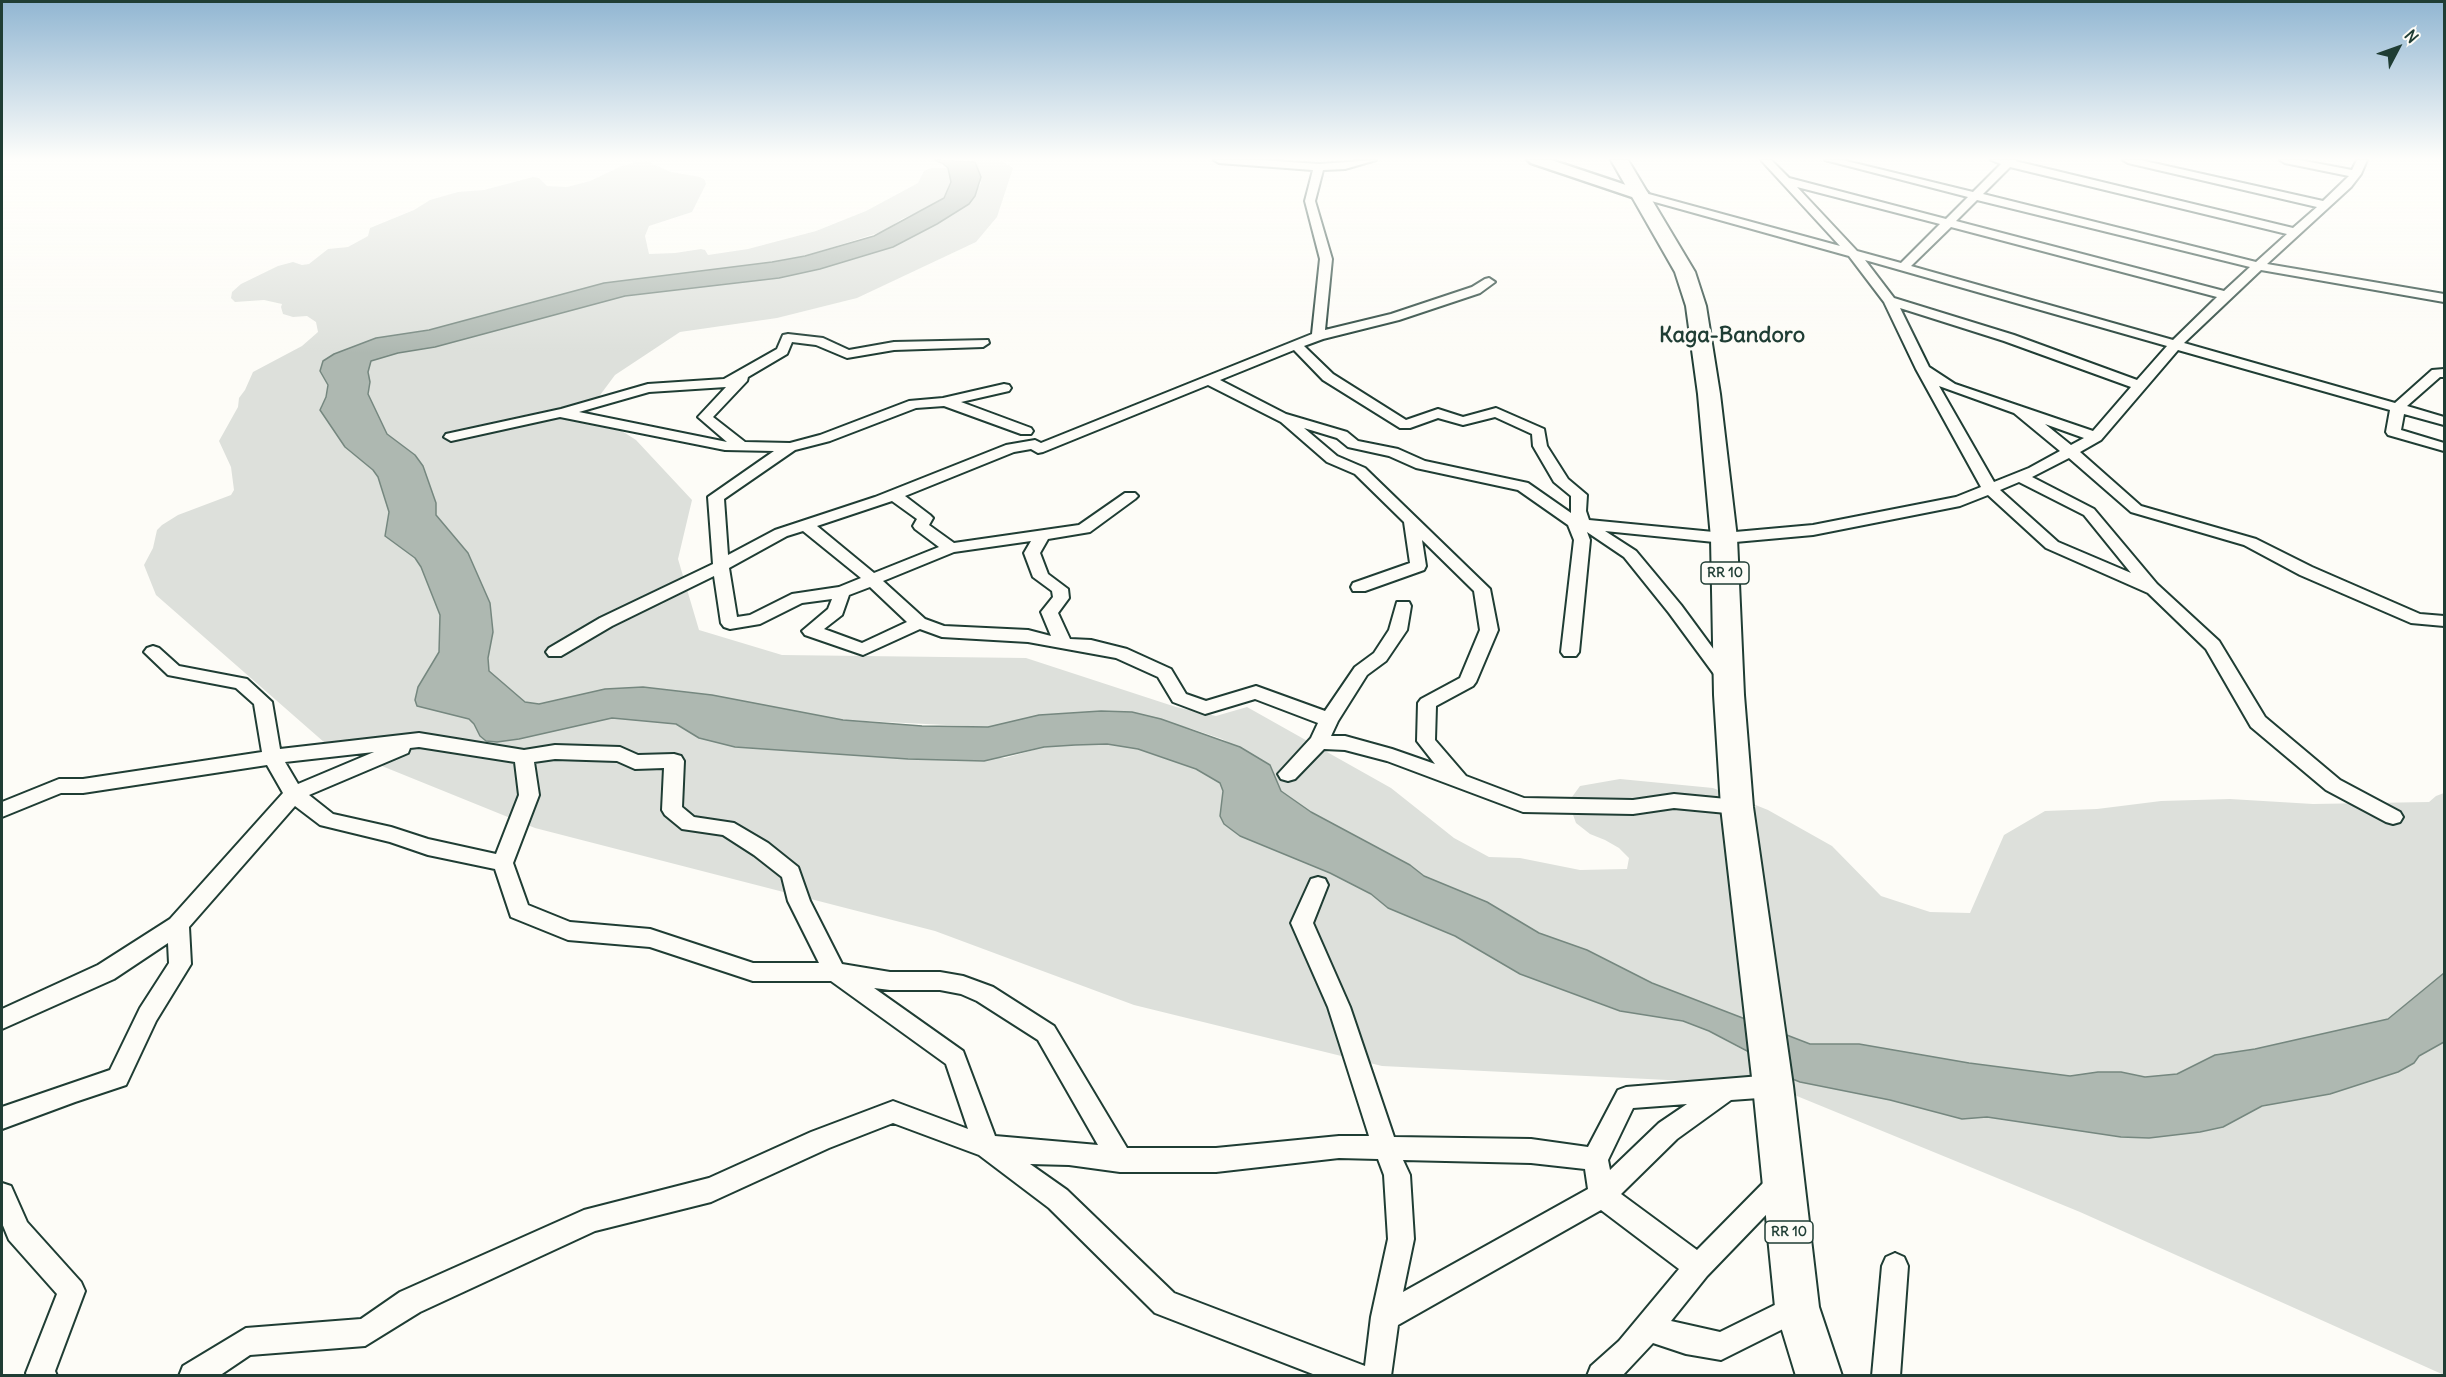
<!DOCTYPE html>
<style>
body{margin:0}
#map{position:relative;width:2446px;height:1377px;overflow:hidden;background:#fdfcf7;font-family:Delius,sans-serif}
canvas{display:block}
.frame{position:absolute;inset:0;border:3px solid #1f3d34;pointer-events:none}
.north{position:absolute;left:2368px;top:18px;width:60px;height:60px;-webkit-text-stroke:4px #fdfcf7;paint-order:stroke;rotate:49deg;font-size:16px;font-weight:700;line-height:24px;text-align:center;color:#1f3d34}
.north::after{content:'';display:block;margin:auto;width:21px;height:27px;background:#1f3d34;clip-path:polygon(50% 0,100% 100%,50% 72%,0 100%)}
</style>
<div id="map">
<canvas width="2446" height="1377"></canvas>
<div class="frame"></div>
<div class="north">N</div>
</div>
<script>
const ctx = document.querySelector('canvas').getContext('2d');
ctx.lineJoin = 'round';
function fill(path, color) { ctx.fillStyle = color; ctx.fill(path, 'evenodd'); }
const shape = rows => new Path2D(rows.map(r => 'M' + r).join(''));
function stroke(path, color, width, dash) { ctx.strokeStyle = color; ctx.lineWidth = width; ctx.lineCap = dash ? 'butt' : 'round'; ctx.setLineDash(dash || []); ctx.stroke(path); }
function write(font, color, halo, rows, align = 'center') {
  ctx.font = font + ' Delius,sans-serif'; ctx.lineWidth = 6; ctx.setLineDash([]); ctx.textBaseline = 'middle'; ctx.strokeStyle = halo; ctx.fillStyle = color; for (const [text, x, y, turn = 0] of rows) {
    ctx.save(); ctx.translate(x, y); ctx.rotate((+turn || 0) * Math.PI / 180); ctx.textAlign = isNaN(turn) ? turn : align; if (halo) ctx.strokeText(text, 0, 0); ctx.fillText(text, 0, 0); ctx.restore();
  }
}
fill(shape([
 [644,160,671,172,700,177,705,180,706,184,692,212,649,226,645,236,649,254,675,253,701,249,705,250,708,255,748,249,816,231,866,211,918,183,924,171,931,168,948,168,951,182,942,201,902,219,884,231,805,256,739,268,604,283,429,330,376,338,334,354,323,361,320,371,328,384,326,397,321,406,349,451,373,470,378,477,389,512,385,536,415,558,421,567,440,615,439,652,418,687,417,706,469,719,474,724,480,736,486,741,519,739,612,718,676,724,699,738,735,747,867,755,1005,758,1044,747,1075,745,1107,744,1138,749,1196,769,1220,783,1223,791,1220,816,1225,824,1240,836,1330,873,1371,894,1388,908,1455,936,1520,974,1619,1011,1683,1021,1709,1031,1800,1082,1890,1100,1962,1119,1987,1117,2121,1137,2149,1138,2200,1132,2223,1127,2262,1106,2330,1094,2398,1072,2414,1063,2418,1056,2444,1042,2444,1375,2080,1212,1770,1085,1382,1066,1134,1005,935,931,535,828,325,743,156,595,144,565,153,548,157,530,162,525,178,515,231,495,234,490,231,467,219,441,238,407,239,398,245,390,253,372,302,346,318,332,316,322,307,316,293,317,283,314,281,307,282,304,264,300,235,302,231,298,232,292,241,284,278,266,293,262,302,265,309,264,328,249,348,247,368,236,370,228,414,210,430,200,458,192,484,190,533,177,539,178,547,186,567,187,590,181,622,166],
 [972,160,1000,160,1013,168,997,217,976,242,857,298,777,318,680,332,615,375,589,410,636,440,692,500,678,559,699,630,782,655,1026,658,1176,707,1216,716,1247,707,1391,788,1454,838,1489,857,1520,858,1580,870,1627,869,1629,858,1619,848,1605,840,1590,834,1576,823,1572,812,1572,797,1580,786,1620,779,1713,788,1768,810,1832,846,1881,896,1930,912,1970,913,2004,835,2045,811,2097,809,2161,801,2230,799,2313,804,2429,802,2436,796,2444,793,2444,973,2388,1019,2255,1049,2215,1055,2177,1074,2145,1077,2121,1072,2098,1072,2070,1076,1969,1063,1859,1044,1810,1044,1652,983,1587,950,1539,933,1487,902,1424,876,1410,865,1311,812,1281,791,1270,765,1222,739,1192,729,1132,712,1114,711,1039,715,988,727,843,720,712,695,643,687,605,689,540,704,525,702,489,671,488,658,493,632,490,603,468,553,436,515,436,503,423,466,415,455,387,434,368,394,370,382,368,372,371,361,398,353,435,347,625,296,779,278,820,269,877,252,937,224,969,204,981,183]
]), '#dde0db');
const water = shape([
 [934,160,975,162,981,177,975,196,969,204,937,224,893,247,820,269,779,278,625,296,435,347,398,353,371,361,368,372,370,382,368,394,387,434,415,455,423,466,436,503,436,515,468,553,490,603,493,632,488,658,489,671,525,702,539,704,605,689,643,687,712,695,843,720,922,726,988,727,1039,715,1101,711,1132,712,1161,719,1240,747,1270,765,1281,791,1311,812,1410,865,1424,876,1487,902,1539,933,1587,950,1652,983,1810,1044,1859,1044,1969,1063,2070,1076,2098,1072,2121,1072,2145,1077,2177,1074,2215,1055,2255,1049,2388,1019,2444,973,2444,1042,2419,1056,2414,1063,2398,1072,2330,1094,2262,1106,2223,1127,2200,1132,2149,1138,2121,1137,1987,1117,1962,1119,1890,1100,1800,1082,1785,1076,1747,1051,1709,1031,1683,1021,1620,1011,1520,974,1455,936,1388,908,1371,894,1330,873,1240,836,1224,824,1220,816,1223,791,1220,783,1196,769,1138,749,1107,744,1075,745,1044,747,984,761,908,759,735,747,699,738,676,724,612,718,519,739,497,742,486,741,480,736,474,724,469,719,417,706,415,700,418,687,439,652,440,615,421,567,415,558,385,536,389,512,378,477,373,470,345,447,320,410,326,397,328,385,320,371,323,361,334,354,376,338,429,330,604,283,772,262,805,256,874,236,944,198,951,182,948,168,942,163,934,160]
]);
fill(water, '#aeb8b1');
stroke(water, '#75877f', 1.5);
const street = shape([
 [1214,160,1260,160,1319,164,1376,160,1345,169,1323,170,1315,201,1332,259,1325,330,1391,314,1472,287,1485,279,1489,278,1495,282,1480,293,1399,320,1323,339,1304,346,1333,374,1406,420,1438,409,1463,417,1496,408,1544,429,1547,446,1568,479,1587,495,1586,511,1589,520,1724,533,1813,525,1956,497,1981,487,1916,369,1884,302,1849,256,1637,197,1637,193,1645,193,1840,246,1761,160,1771,160,1789,178,1946,219,1968,197,1825,160,1842,160,1973,192,2001,164,1991,160,2016,160,2015,161,2293,228,2317,207,2128,163,2123,160,2140,160,2323,201,2349,176,2285,163,2280,160,2299,160,2352,170,2357,160,2367,160,2361,174,2351,187,2267,264,2444,294,2444,302,2261,270,2184,343,2395,403,2432,370,2444,369,2444,377,2440,377,2407,406,2444,417,2444,425,2404,414,2401,430,2444,443,2444,451,2388,435,2386,432,2390,410,2178,350,2101,440,2080,452,2141,506,2256,539,2312,567,2420,614,2444,616,2444,626,2411,623,2300,575,2244,545,2131,512,2069,458,2032,477,2094,509,2157,584,2219,641,2265,717,2340,780,2400,812,2403,817,2400,822,2393,824,2386,822,2326,790,2251,727,2206,649,2148,593,2046,548,1988,495,1960,506,1813,535,1724,543,1605,531,1636,551,1681,605,1737,681,1734,685,1728,687,1722,685,1669,613,1624,557,1587,532,1590,540,1579,652,1576,656,1564,656,1561,652,1574,540,1568,525,1518,490,1416,468,1389,456,1348,447,1337,438,1304,428,1337,456,1365,468,1490,589,1498,630,1476,682,1473,686,1436,706,1435,740,1466,776,1524,798,1633,800,1674,794,1737,800,1744,802,1747,807,1744,812,1737,814,1674,808,1633,814,1523,812,1387,761,1345,750,1324,749,1295,779,1288,781,1281,779,1278,774,1311,738,1318,723,1255,699,1205,714,1173,702,1158,677,1116,658,1028,642,942,637,920,629,863,655,805,635,802,631,828,609,832,599,802,603,760,624,730,629,724,627,721,623,714,576,612,626,561,656,549,656,546,652,549,648,600,618,713,564,708,497,774,451,725,450,560,417,451,441,444,437,446,434,561,409,648,384,724,379,777,349,783,335,788,334,823,338,849,350,894,342,988,340,989,343,983,347,894,350,847,358,816,345,792,342,787,354,748,377,747,381,713,417,745,442,790,443,820,435,909,401,943,398,1004,384,1009,385,1011,388,1009,391,961,402,1031,428,1033,431,1031,434,1021,434,944,406,916,408,830,441,795,450,724,499,728,555,775,530,875,497,1006,445,1035,440,1041,443,1312,334,1320,259,1305,201,1313,170,1219,163,1214,160],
 [2010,167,2287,234,2256,262,1983,194,2010,167],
 [1797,187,1940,224,1901,263,1857,251,1797,187],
 [1977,200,2250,267,2224,291,1956,221,1977,200],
 [1951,227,2217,297,2173,340,1911,266,1951,227],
 [1865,260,2167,346,2137,380,2014,335,1894,298,1865,260],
 [1900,308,2004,341,2131,387,2093,431,1955,384,1929,367,1900,308],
 [1294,350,1323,380,1400,428,1410,428,1438,418,1463,425,1495,417,1532,434,1533,446,1554,482,1571,496,1571,513,1528,483,1425,461,1398,449,1358,441,1347,432,1286,414,1220,380,1294,350],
 [1208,385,1281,422,1327,462,1355,474,1404,522,1410,563,1353,583,1351,587,1353,591,1365,591,1424,570,1426,566,1422,540,1474,591,1480,630,1460,678,1421,699,1418,703,1417,741,1435,764,1392,749,1345,736,1331,736,1338,721,1367,675,1386,661,1407,630,1411,606,1409,602,1397,602,1389,630,1374,653,1355,667,1325,711,1256,686,1206,701,1186,694,1171,669,1127,649,1091,640,1070,639,1058,613,1069,598,1068,589,1048,574,1040,553,1048,539,1090,532,1135,499,1138,496,1135,493,1125,493,1079,525,954,543,929,525,933,518,930,515,905,496,1014,452,1031,449,1038,453,1043,452,1208,385],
 [1939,386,2014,413,2060,451,2029,468,1994,482,1939,386],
 [726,387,698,417,727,442,579,412,649,392,726,387],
 [2045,424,2084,438,2071,445,2045,424],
 [2019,482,2084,515,2131,573,2058,542,2000,490,2019,482],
 [892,501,917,519,913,526,915,529,939,547,874,573,817,526,892,501],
 [803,531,861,578,839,587,792,594,750,615,737,617,729,568,787,536,803,531],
 [1031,541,1024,553,1033,577,1052,591,1053,597,1041,612,1051,636,1028,630,944,626,925,619,883,581,954,552,1031,541],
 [870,587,907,622,862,643,824,629,842,615,849,595,870,587],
 [153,646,159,648,179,666,247,679,272,702,280,749,419,733,524,750,555,745,620,747,638,755,674,754,681,756,684,761,682,807,694,817,734,823,768,843,798,867,810,901,842,964,890,972,940,972,963,976,993,987,1054,1026,1127,1148,1216,1148,1339,1136,1369,1136,1328,1007,1291,923,1311,879,1318,877,1325,879,1328,885,1313,923,1350,1007,1394,1137,1531,1139,1588,1147,1618,1090,1626,1087,1773,1075,1781,1078,1785,1086,1781,1094,1773,1097,1731,1100,1677,1139,1621,1194,1697,1250,1771,1175,1780,1171,1789,1175,1793,1183,1789,1191,1707,1276,1671,1321,1720,1332,1797,1294,1807,1297,1810,1307,1807,1317,1721,1360,1686,1354,1653,1343,1622,1376,1587,1376,1591,1366,1619,1341,1679,1269,1601,1210,1398,1325,1391,1376,1318,1376,1155,1313,1049,1208,979,1155,893,1123,829,1148,711,1202,595,1231,420,1312,365,1346,250,1355,219,1376,179,1376,183,1366,246,1328,361,1319,400,1292,584,1210,709,1178,811,1132,893,1101,968,1129,946,1064,831,981,753,981,650,947,568,940,511,917,495,869,428,855,390,842,320,825,295,806,189,927,191,964,156,1021,126,1085,75,1102,2,1129,2,1107,110,1070,140,1008,169,963,168,943,114,979,2,1029,2,1009,98,965,170,919,283,793,267,765,83,793,61,793,2,817,2,802,59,779,83,779,262,752,254,704,236,688,168,675,144,652,147,648,153,646],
 [419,747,515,762,519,795,496,854,428,839,391,827,333,814,309,795,408,753,410,748,419,747],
 [374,752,298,784,285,762,374,752],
 [555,759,617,761,635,769,664,768,662,810,665,815,682,829,723,835,754,855,782,877,788,901,819,963,753,963,650,929,570,922,528,905,513,863,539,795,534,762,555,759],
 [874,988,890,990,940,990,961,994,977,1001,1038,1040,1098,1145,995,1136,963,1051,874,988],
 [1687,1104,1659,1123,1610,1170,1608,1160,1633,1108,1687,1104],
 [1339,1158,1378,1159,1384,1175,1388,1239,1371,1317,1365,1366,1174,1293,1067,1190,1030,1164,1069,1165,1120,1172,1216,1172,1339,1158],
 [1403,1160,1531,1163,1585,1169,1588,1189,1403,1292,1414,1239,1410,1175,1403,1160],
 [2,1183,11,1186,27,1222,81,1282,85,1291,55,1371,57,1376,27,1376,26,1373,57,1294,9,1240,2,1223,2,1183],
 [1895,1253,1904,1257,1908,1266,1900,1376,1872,1376,1882,1266,1886,1257,1895,1253]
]);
const secondary = shape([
 [1528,160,1551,160,1647,192,1649,195,1647,198,1635,198,1531,163,1528,160]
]);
const primary = shape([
 [1611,160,1628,160,1695,272,1706,306,1720,394,1737,538,1744,695,1753,807,1793,1086,1819,1307,1842,1376,1796,1376,1775,1307,1753,1086,1721,807,1714,695,1711,538,1698,394,1686,306,1675,272,1611,160]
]);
stroke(street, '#1f3d34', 4);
stroke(secondary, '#1f3d34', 5);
stroke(primary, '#1f3d34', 4);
fill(street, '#fdfcf7');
fill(secondary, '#fdfcf7');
fill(primary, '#fdfcf7');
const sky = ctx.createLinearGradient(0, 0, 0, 353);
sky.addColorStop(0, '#91b6d2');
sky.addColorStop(0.45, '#fefefb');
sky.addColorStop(1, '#fefefb00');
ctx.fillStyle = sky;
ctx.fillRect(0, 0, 2446, 353);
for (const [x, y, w] of [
 [1725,573,48],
 [1789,1232,48]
]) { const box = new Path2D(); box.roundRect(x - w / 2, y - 11, w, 22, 4.5); ctx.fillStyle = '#fdfcf7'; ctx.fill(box); stroke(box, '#1f3d34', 1.5); }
write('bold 14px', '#1f3d34', null, [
 ["RR 10",1725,573],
 ["RR 10",1789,1232]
]);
write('bold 22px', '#1f3d34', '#fdfcf7', [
 ["Kaga-Bandoro",1732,336]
]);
</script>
